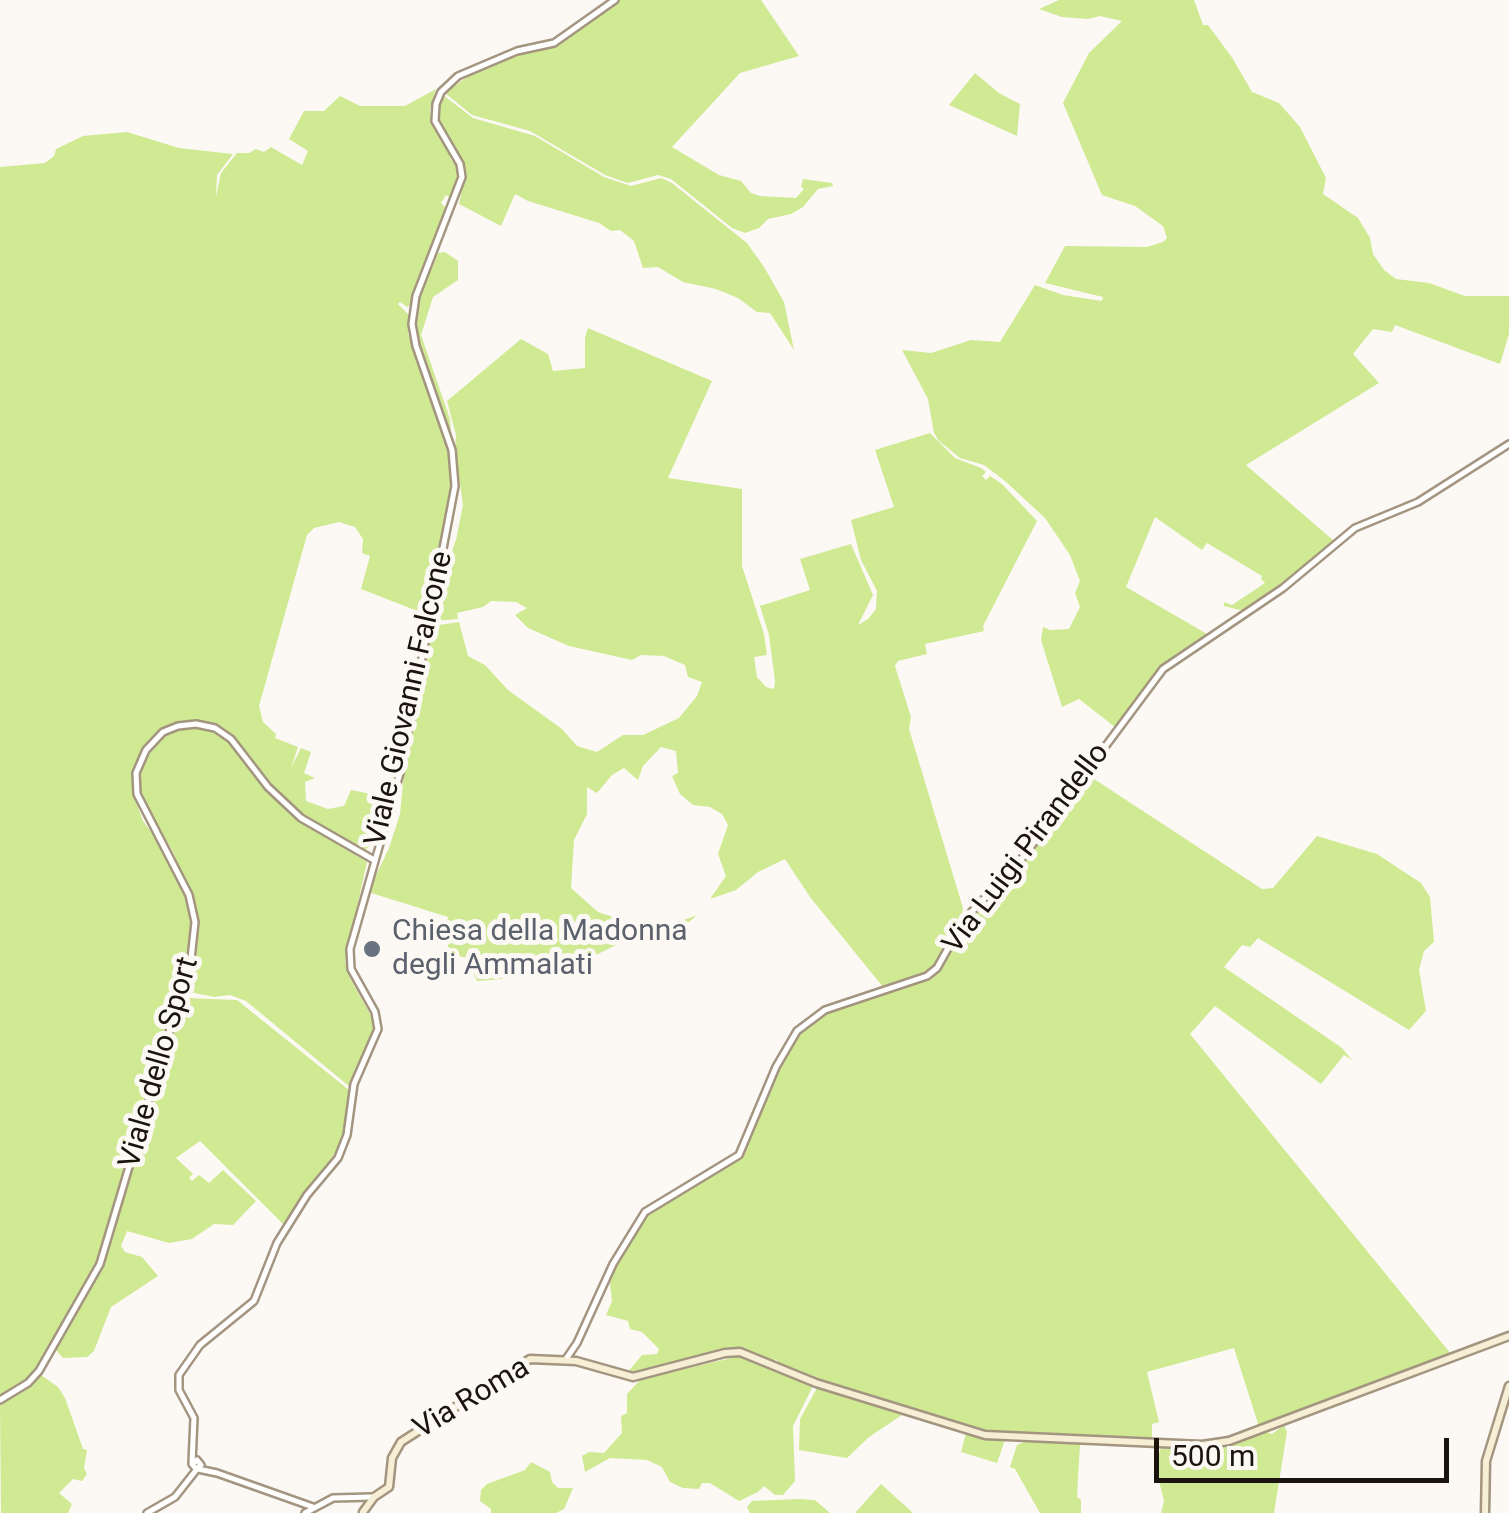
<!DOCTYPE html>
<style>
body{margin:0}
#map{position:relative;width:1509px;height:1513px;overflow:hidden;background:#fcf9f5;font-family:Roboto,sans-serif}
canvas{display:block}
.scale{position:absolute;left:1154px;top:1438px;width:295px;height:45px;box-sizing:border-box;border:5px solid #1a140d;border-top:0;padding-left:12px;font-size:30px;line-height:35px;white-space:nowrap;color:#1a140d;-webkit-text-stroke:8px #fcf9f5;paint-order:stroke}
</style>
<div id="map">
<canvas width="1509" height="1513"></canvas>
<div class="scale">500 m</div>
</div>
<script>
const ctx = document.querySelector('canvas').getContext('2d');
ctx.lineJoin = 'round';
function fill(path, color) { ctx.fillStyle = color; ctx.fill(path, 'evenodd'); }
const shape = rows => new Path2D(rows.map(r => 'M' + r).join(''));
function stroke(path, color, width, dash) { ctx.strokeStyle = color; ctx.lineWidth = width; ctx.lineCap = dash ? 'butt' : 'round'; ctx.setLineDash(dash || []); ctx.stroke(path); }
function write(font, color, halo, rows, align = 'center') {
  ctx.font = font + ' Roboto,sans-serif'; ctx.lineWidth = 10; ctx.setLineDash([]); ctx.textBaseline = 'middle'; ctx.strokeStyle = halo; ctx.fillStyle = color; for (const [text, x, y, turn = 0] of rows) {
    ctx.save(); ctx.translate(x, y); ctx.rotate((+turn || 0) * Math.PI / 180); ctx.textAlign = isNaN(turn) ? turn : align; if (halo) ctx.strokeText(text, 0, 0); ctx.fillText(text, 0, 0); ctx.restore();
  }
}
fill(shape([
 [619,0,761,0,799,56,740,73,672,147,719,175,741,181,751,193,760,196,796,198,804,189,801,187,803,179,832,183,833,186,818,189,803,207,791,214,768,219,759,228,745,233,732,228,671,179,658,175,628,183,605,175,530,131,472,115,445,93,471,74,520,54,556,45],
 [1059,0,1194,0,1203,25,1208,25,1233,59,1252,92,1279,103,1300,127,1326,178,1323,194,1358,218,1370,238,1373,254,1384,270,1396,279,1429,283,1465,296,1509,296,1509,334,1500,364,1395,325,1392,332,1373,329,1353,354,1379,383,1246,465,1334,541,1277,589,1244,611,1224,606,1224,602,1232,605,1265,583,1261,579,1262,576,1207,543,1202,550,1155,517,1126,587,1207,634,1166,662,1115,727,1079,699,1062,707,1041,640,1043,627,1050,630,1069,629,1080,607,1075,593,1080,581,1070,555,1045,518,1005,481,984,465,960,458,939,441,934,433,928,399,902,350,931,353,971,340,1000,342,1035,285,1063,295,1102,301,1103,297,1045,283,1065,246,1147,247,1163,242,1167,238,1163,226,1135,206,1102,195,1063,103,1089,53,1122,21,1100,16,1088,19,1062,17,1039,9],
 [975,73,999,93,1020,104,1017,136,949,105],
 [436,89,430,109,431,121,451,156,450,159,456,164,459,179,452,199,446,195,441,203,447,209,411,304,407,307,400,302,398,304,409,315,408,333,451,461,450,501,428,609,420,612,361,589,370,556,362,553,363,539,355,527,339,522,314,528,307,535,259,706,263,722,276,734,275,738,298,747,291,768,301,748,311,752,304,773,315,778,305,782,306,801,328,809,344,806,351,790,382,796,391,774,395,780,389,802,376,841,365,850,322,829,293,807,259,771,237,740,221,728,198,721,182,722,161,730,146,745,135,765,133,794,143,821,167,854,187,898,192,930,188,959,102,1251,36,1369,25,1381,0,1396,0,167,45,163,54,156,56,149,83,136,127,132,179,148,233,154,217,175,216,197,221,173,237,153,249,153,256,149,264,152,271,147,302,165,308,151,289,139,304,111,324,111,340,96,360,106,405,106],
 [443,95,473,118,535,136,604,177,631,186,661,178,672,183,747,243,764,267,784,302,794,350,770,313,757,312,738,298,716,289,683,282,658,267,643,268,634,241,620,230,611,231,599,223,528,201,515,194,501,226,459,204,466,172,437,119],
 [445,252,458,261,458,280,433,297,421,335,450,419,452,442,419,345,415,323,419,299,438,253],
 [588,328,712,381,668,478,742,489,742,566,764,634,767,655,754,657,757,677,766,687,774,689,775,681,769,635,760,606,810,590,800,559,851,544,873,595,858,625,868,619,876,609,877,591,861,560,851,520,894,507,875,450,930,433,955,458,981,468,986,472,982,476,986,480,990,476,1002,484,1037,521,983,626,984,631,925,644,927,654,898,661,895,666,911,717,909,729,963,908,962,916,937,963,926,974,883,987,810,897,785,859,758,872,736,890,710,899,726,876,718,854,728,825,722,814,710,807,693,805,680,794,672,776,678,773,676,751,661,747,643,766,638,780,624,768,612,775,597,793,587,787,587,814,574,840,571,888,598,912,641,926,660,929,697,915,689,922,616,945,592,957,543,957,520,972,502,979,477,981,466,958,446,952,451,934,444,931,448,917,368,892,389,848,400,814,404,772,432,626,459,622,468,656,485,665,508,690,562,729,577,746,597,752,623,735,643,735,679,718,697,696,702,682,688,677,685,665,664,656,641,655,632,660,569,646,528,628,515,615,527,608,516,602,491,601,483,607,457,613,458,619,434,621,441,580,456,540,463,505,455,449,456,435,447,401,521,339,548,354,553,371,585,368,585,338],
 [197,727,214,732,228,741,266,790,301,822,367,862,345,961,350,978,375,1023,374,1032,350,1087,246,1001,230,995,214,997,185,991,198,942,194,902,173,852,141,797,139,780,144,759,160,739,180,729],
 [1088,775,1262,889,1273,888,1317,836,1377,854,1421,883,1430,897,1434,942,1424,951,1419,970,1426,1011,1409,1030,1258,938,1250,947,1242,945,1224,967,1342,1048,1352,1060,1344,1055,1321,1084,1215,1006,1190,1034,1451,1354,1259,1427,1234,1348,1147,1372,1159,1422,1152,1424,1152,1441,996,1435,976,1430,815,1379,779,1364,776,1359,774,1361,742,1349,655,1371,627,1373,642,1355,657,1354,659,1349,642,1332,630,1329,628,1321,606,1315,612,1301,609,1276,644,1217,654,1208,741,1156,767,1091,799,1033,826,1012,934,975,964,924,1026,859],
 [187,998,237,1000,349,1090,341,1145,283,1224,200,1141,176,1158,193,1174,189,1178,192,1181,199,1175,209,1183,223,1170,256,1201,233,1225,214,1224,192,1239,169,1243,127,1231,121,1246,125,1252,142,1257,158,1276,111,1307,94,1351,87,1357,63,1358,55,1349,108,1254,182,1000],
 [740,1356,814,1384,793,1426,795,1481,783,1495,775,1495,764,1486,758,1492,739,1501,710,1483,702,1483,699,1489,683,1488,670,1482,662,1467,647,1460,610,1458,585,1472,582,1456,589,1452,604,1453,622,1433,621,1416,627,1413,627,1394,641,1379],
 [41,1375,58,1387,65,1398,83,1449,87,1450,84,1468,87,1474,82,1481,73,1479,59,1493,72,1504,68,1513,1,1513,0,1404],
 [817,1388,827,1388,902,1415,869,1437,847,1458,799,1450,800,1419],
 [1284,1425,1287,1432,1274,1513,1161,1513,1164,1501,1155,1465,1161,1448,1195,1452,1215,1450,1266,1432,1272,1434],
 [966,1433,1005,1440,997,1463,961,1452],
 [1026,1441,1080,1444,1077,1497,1081,1500,1081,1513,1040,1513,1015,1469,1010,1467,1017,1445],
 [531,1462,550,1472,552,1482,558,1488,573,1488,564,1509,556,1513,491,1513,491,1509,480,1501,481,1490,487,1484,525,1470],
 [881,1484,913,1513,855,1513],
 [798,1499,815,1500,830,1513,750,1513,747,1507,752,1501]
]), '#d0e993');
const tertiary = shape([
 [566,1359,577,1343,613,1264,645,1212,739,1155,776,1067,797,1031,825,1010,927,976,937,968,964,920,1023,857,1163,669,1283,588,1355,528,1418,502,1509,444],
 [0,1400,28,1383,39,1371,100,1264,191,959,195,922,189,895,137,794,136,773,146,750,163,732,178,726,196,724,215,728,231,739,268,787,301,818,374,860],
 [197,1460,201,1465,196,1469,192,1464,197,1460],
 [192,1463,194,1418,179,1390,179,1375,200,1345,254,1301,277,1243,307,1195,338,1158,347,1135,354,1084,378,1029,375,1012,351,969,350,949,400,773,455,486,452,450,416,346,412,324,416,296,462,177,460,164,435,121,436,104,441,92,458,76,517,51,554,43,615,0],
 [198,1469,217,1473,313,1507],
 [147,1513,175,1497,197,1469],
 [305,1513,333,1498,372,1497]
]);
const secondary = shape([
 [363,1512,374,1497,389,1487,392,1458,401,1442,530,1359,576,1361,633,1377,725,1353,740,1352,816,1383,985,1435,1202,1445,1229,1441,1509,1336],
 [1485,1513,1486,1461,1509,1386]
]);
stroke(tertiary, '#a49580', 10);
stroke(secondary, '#a49580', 11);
stroke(tertiary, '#fff', 5);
stroke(secondary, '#f6eed5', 6);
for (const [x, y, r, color] of [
 [372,949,10,"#6b7280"]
]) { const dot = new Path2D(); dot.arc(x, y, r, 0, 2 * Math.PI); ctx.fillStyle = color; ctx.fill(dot); stroke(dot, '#fcf9f5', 4); }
write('30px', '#1a140d', '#fcf9f5', [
 ["Viale Giovanni Falcone",410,699,-77],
 ["Via Luigi Pirandello",1027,849,-53],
 ["Viale dello Sport",160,1063,-74],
 ["Via Roma",472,1399,-31]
]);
write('30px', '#5b616d', '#fcf9f5', [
 ["Chiesa della Madonna",392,932],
 ["degli Ammalati",392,966]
], 'left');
</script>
